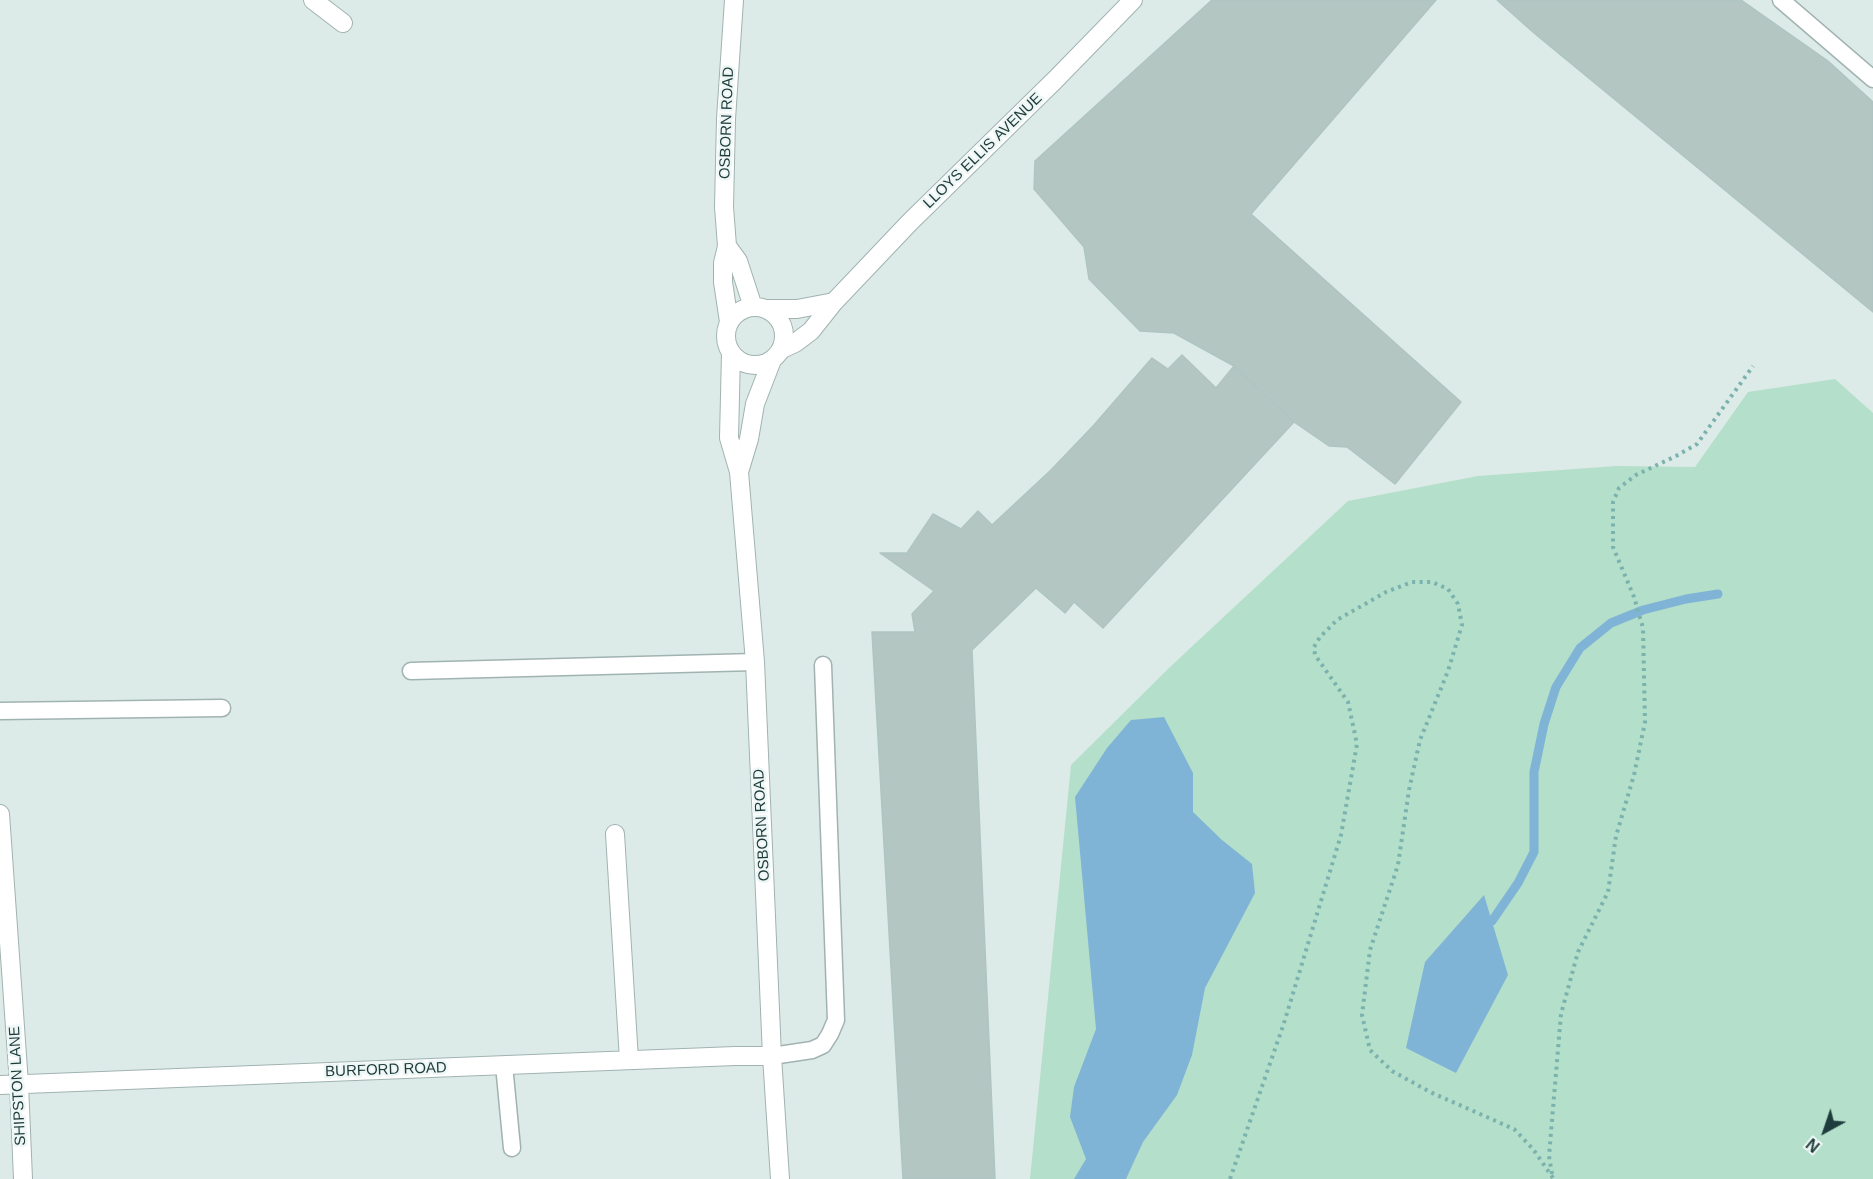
<!DOCTYPE html>
<style>
body{margin:0}
#map{position:relative;width:1873px;height:1179px;overflow:hidden;background:#ddebe8;font-family:Helvetica,sans-serif}
canvas{display:block}
.north{position:absolute;left:1795px;top:1101px;width:60px;height:60px;-webkit-text-stroke:4px #eef7f5;paint-order:stroke;rotate:220deg;font-size:16px;font-weight:700;line-height:24px;text-align:center;color:#1e3c3b}
.north::after{content:'';display:block;margin:auto;width:21px;height:27px;background:#1e3c3b;clip-path:polygon(50% 0,100% 100%,50% 72%,0 100%)}
</style>
<div id="map">
<canvas width="1873" height="1179"></canvas>
<div class="north">N</div>
</div>
<script>
const ctx = document.querySelector('canvas').getContext('2d');
ctx.lineJoin = 'round';
function fill(path, color) { ctx.fillStyle = color; ctx.fill(path, 'evenodd'); }
const shape = rows => new Path2D(rows.map(r => 'M' + r).join(''));
function stroke(path, color, width, dash) { ctx.strokeStyle = color; ctx.lineWidth = width; ctx.lineCap = dash ? 'butt' : 'round'; ctx.setLineDash(dash || []); ctx.stroke(path); }
function write(font, color, halo, rows, align = 'center') {
  ctx.font = font + ' Helvetica,sans-serif'; ctx.lineWidth = 5; ctx.setLineDash([]); ctx.textBaseline = 'middle'; ctx.strokeStyle = halo; ctx.fillStyle = color; for (const [text, x, y, turn = 0] of rows) {
    ctx.save(); ctx.translate(x, y); ctx.rotate((+turn || 0) * Math.PI / 180); ctx.textAlign = isNaN(turn) ? turn : align; if (halo) ctx.strokeText(text, 0, 0); ctx.fillText(text, 0, 0); ctx.restore();
  }
}
fill(shape([
 [1835,379,1873,413,1873,1179,1030,1179,1071,765,1170,667,1348,501,1478,476,1616,466,1695,467,1748,392]
]), '#b4dfca');
fill(shape([
 [1164,717,1193,773,1193,812,1222,840,1252,864,1255,893,1205,988,1192,1055,1177,1095,1143,1142,1126,1179,1074,1179,1086,1159,1070,1117,1074,1087,1096,1029,1075,797,1107,748,1131,720],
 [1484,895,1508,975,1456,1073,1406,1048,1425,962]
]), '#7fb4d6');
stroke(shape([
 [1492,921,1518,883,1534,852,1534,772,1544,724,1556,687,1580,648,1611,623,1643,610,1686,599,1718,594]
]), '#7fb4d6', 9);
const building = shape([
 [1212,0,1436,0,1251,214,1461,402,1395,484,1347,447,1329,446,1294,422,1234,366,1174,333,1140,331,1089,279,1084,247,1034,189,1035,161,1212,0],
 [1497,0,1741,0,1828,61,1873,102,1873,312,1534,33,1497,0],
 [1182,355,1216,388,1234,366,1294,422,1103,628,1074,602,1065,613,1036,588,972,650,995,1179,903,1179,872,632,915,632,912,614,934,591,880,553,907,553,933,514,961,529,978,511,992,525,1051,470,1094,425,1152,358,1168,369,1182,355]
]);
fill(building, '#b3c6c2');
stroke(building, '#afc5c1', 1.5);
const service = shape([
 [1781,0,1873,79],
 [411,671,755,662],
 [0,711,222,708],
 [772,1056,812,1050,823,1045,830,1034,836,1020,823,665],
 [504,1065,512,1148]
]);
const minor = shape([
 [313,0,343,23],
 [768,309,797,309,834,302],
 [782,349,795,343,811,331,834,302,910,222,1055,80,1133,0],
 [0,814,19,1084,23,1179],
 [615,834,629,1060],
 [0,1085,735,1056,772,1056]
]);
const tertiary = shape([
 [727,246,738,261,753,307],
 '726 336a29 29 0 1 1 58 0a29 29 0 1 1-58 0Z',
 [729,322,723,282,723,263,727,246,724,207,726,119,734,0],
 [731,353,729,438,739,472,755,662,772,1056,780,1179],
 [739,472,749,439,755,404,772,360]
]);
stroke(service, '#a0b3b1', 19);
stroke(minor, '#a0b3b1', 20);
stroke(tertiary, '#a0b3b1', 20);
stroke(shape([
 [1552,1174,1549,1156,1561,1014,1578,952,1608,892,1616,836,1634,775,1645,722,1643,628,1634,597,1613,547,1613,502,1619,488,1636,475,1676,456,1697,444,1753,366],
 [1230,1179,1284,1023,1341,835,1357,744,1348,702,1315,655,1314,647,1320,637,1337,620,1386,592,1412,582,1432,582,1448,589,1458,604,1462,625,1448,671,1420,740,1409,790,1398,865,1370,950,1362,1015,1370,1050,1392,1071,1430,1092,1514,1129,1533,1149,1553,1178]
]), '#7bb2ae', 4, [3, 4.5]);
stroke(service, '#fff', 16);
stroke(minor, '#fff', 18);
stroke(tertiary, '#fff', 18);
write('15px', '#1e3c3b', '#eef7f5', [
 ["OSBORN ROAD",727,123,-88],
 ["LLOYS ELLIS AVENUE",983,151,-44],
 ["OSBORN ROAD",762,825,-93],
 ["BURFORD ROAD",386,1070,-2],
 ["SHIPSTON LANE",18,1086,-93]
]);
</script>
